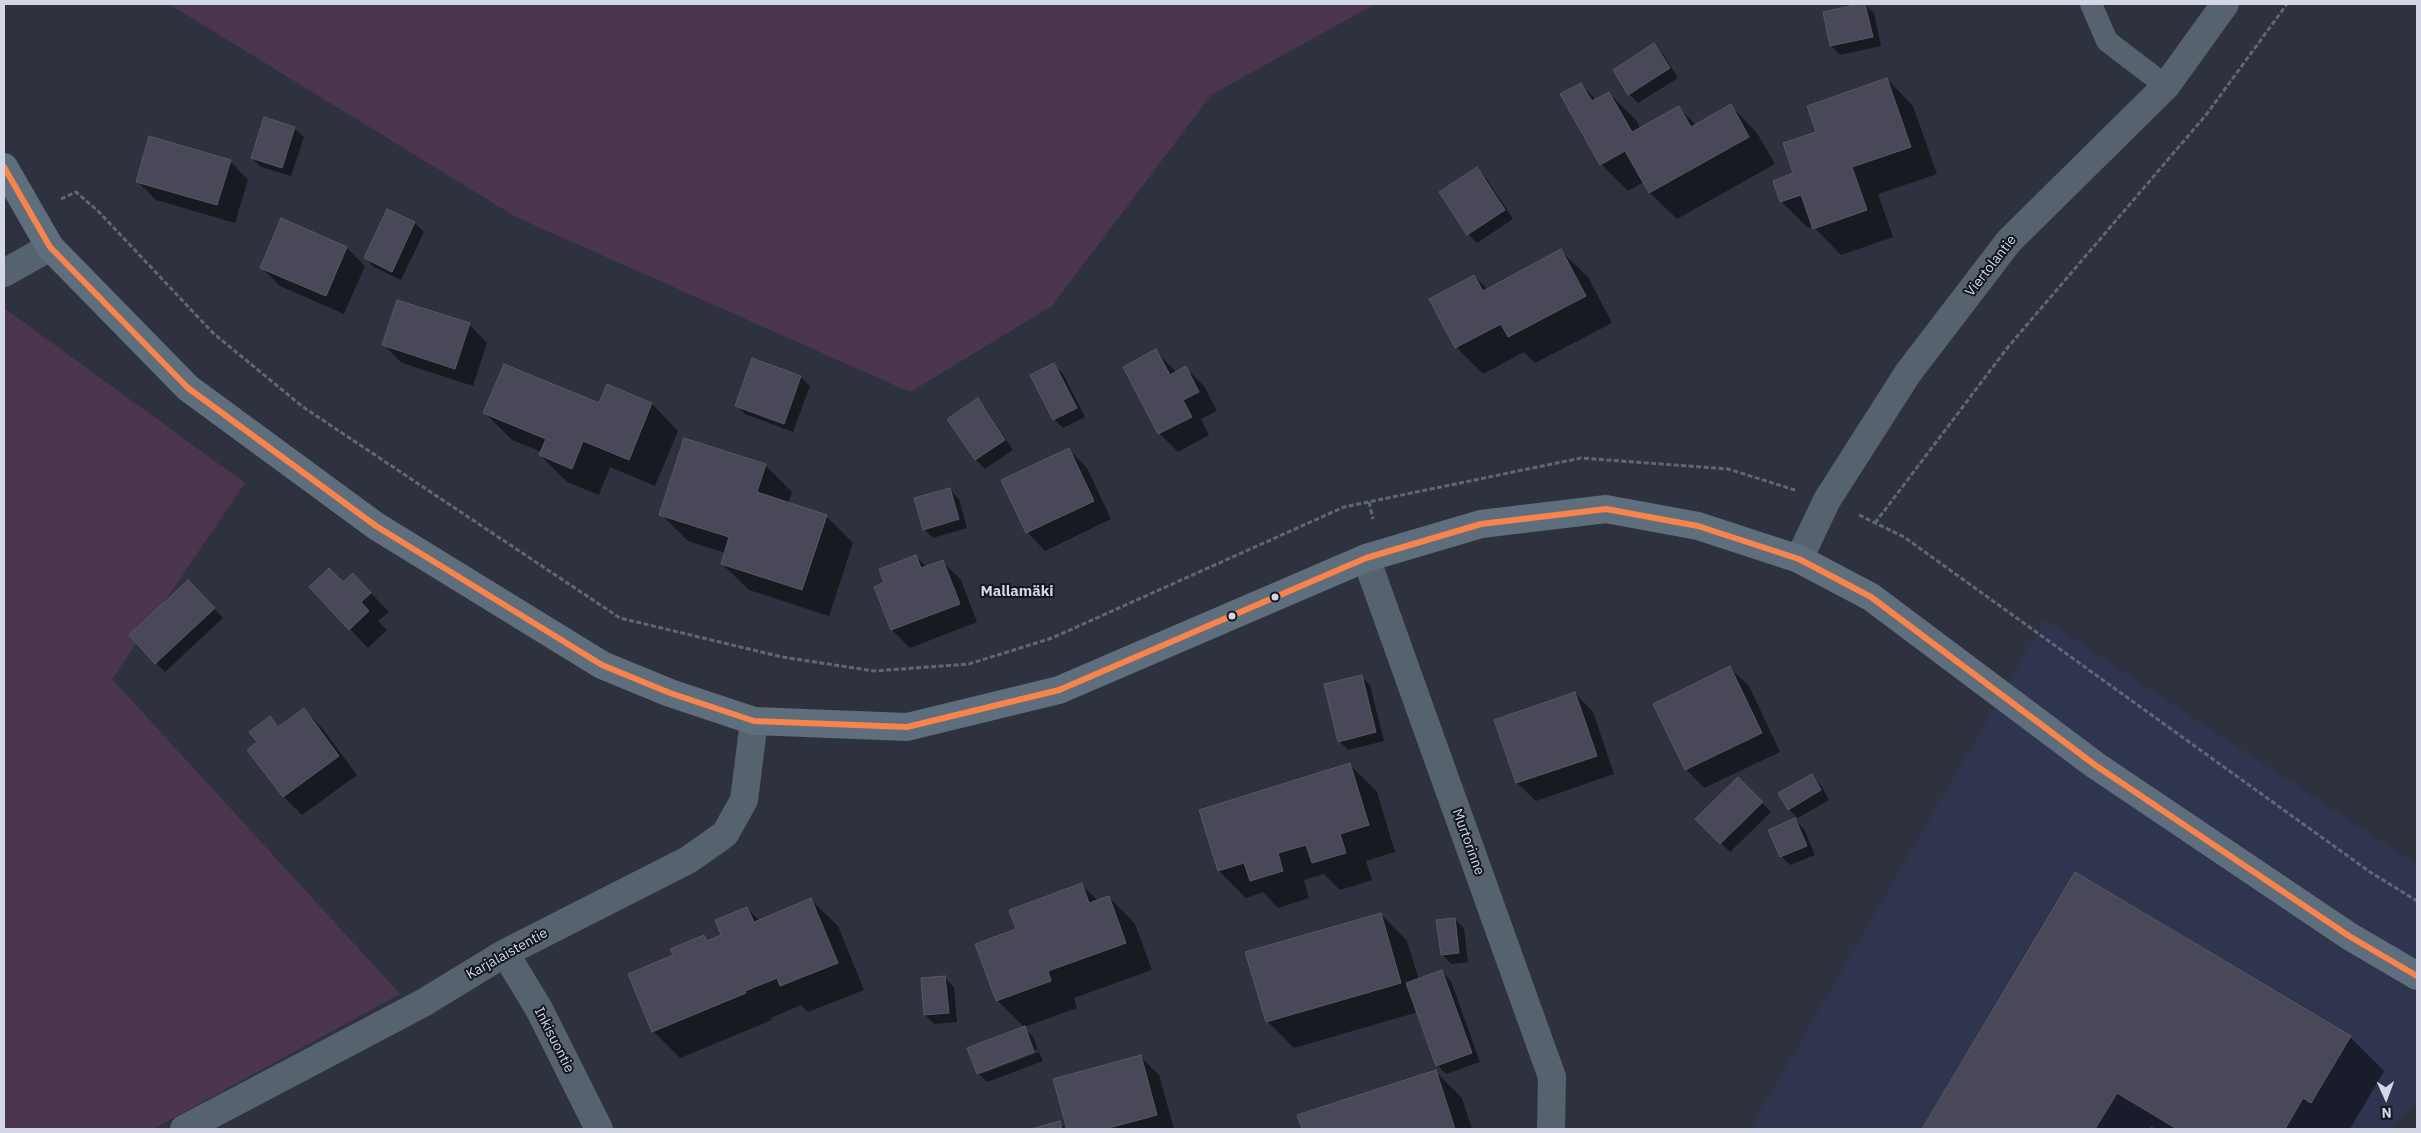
<!DOCTYPE html>
<meta charset="utf-8">
<style>
body{margin:0}
#map{position:relative;width:2421px;height:1133px;overflow:hidden;background:#2e323e;font-family:"IBM Plex Sans",sans-serif}
canvas{display:block}
.frame{position:absolute;inset:0;border:5px solid #d4d8e6;pointer-events:none}
.north{position:absolute;left:2361px;top:1073px;width:50px;height:50px;-webkit-text-stroke:4px #141721;paint-order:stroke;rotate:178deg;font-size:14px;font-weight:700;line-height:20px;text-align:center;color:#d4d8e6}
.north::after{content:'';display:block;margin:auto;width:18px;height:22px;background:#d4d8e6;clip-path:polygon(50% 0,100% 100%,50% 72%,0 100%)}
</style>
<div id="map">
<canvas width="2421" height="1133"></canvas>
<div class="frame"></div>
<div class="north">N</div>
</div>
<script>
const ctx = document.querySelector('canvas').getContext('2d');
ctx.lineJoin = 'round';
function fill(path, color) { ctx.fillStyle = color; ctx.fill(path, 'evenodd'); }
const shape = rows => new Path2D(rows.map(r => 'M' + r).join(''));
function stroke(path, color, width, dash) { ctx.strokeStyle = color; ctx.lineWidth = width; ctx.lineCap = dash ? 'butt' : 'round'; ctx.setLineDash(dash || []); ctx.stroke(path); }
function write(font, color, halo, rows, align = 'center') {
  ctx.font = font + ' "IBM Plex Sans",sans-serif'; ctx.lineWidth = 4; ctx.setLineDash([]); ctx.textBaseline = 'middle'; ctx.strokeStyle = halo; ctx.fillStyle = color; for (const [text, x, y, turn = 0] of rows) {
    ctx.save(); ctx.translate(x, y); ctx.rotate((+turn || 0) * Math.PI / 180); ctx.textAlign = isNaN(turn) ? turn : align; if (halo) ctx.strokeText(text, 0, 0); ctx.fillText(text, 0, 0); ctx.restore();
  }
}
fill(shape([
 [2045,620,2417,865,2417,1100,2388,1129,1750,1129]
]), '#2f354f');
fill(shape([
 [169,4,1375,4,1211,95,1052,306,910,392,516,217],
 [4,308,245,483,112,679,400,994,153,1129,4,1129]
]), '#4c364f');
fill(shape([
 [1864,4,1874,13,1881,46,1840,55,1831,46,1824,13],
 [1654,45,1663,54,1678,78,1638,103,1629,94],
 [1887,79,1913,106,1937,174,1878,194,1893,237,1841,255,1813,226,1808,228,1781,201,1818,132],
 [1581,84,1596,100,1609,93,1636,120,1641,129,1679,108,1696,125,1731,106,1757,133,1775,164,1677,219,1650,193,1644,182,1628,191,1601,164],
 [294,128,304,137,291,176,261,167,252,158],
 [230,161,248,180,235,223,156,200,137,181],
 [1477,169,1486,178,1513,219,1477,243,1468,234],
 [388,210,415,223,424,232,401,280,374,267,365,258],
 [282,220,347,248,365,266,344,314,280,286,261,267],
 [1561,251,1588,277,1612,323,1535,363,1524,352,1483,374,1456,347,1474,276,1488,290],
 [469,324,487,343,473,386,402,363,384,345],
 [1156,351,1176,372,1186,368,1204,386,1217,411,1201,419,1209,435,1178,452,1159,433,1125,368],
 [753,360,801,377,810,386,793,432,745,414,736,405],
 [1054,365,1063,374,1085,417,1063,428,1054,419],
 [608,386,652,404,678,431,655,486,610,467,599,495,567,482,540,455,542,452,512,440,485,413,600,405],
 [977,400,986,409,1013,450,985,469,976,460,949,419],
 [1069,450,1087,468,1111,519,1045,551,1027,532],
 [765,465,792,492,788,504,826,516,853,543,829,616,749,590,722,564,725,553,688,541,661,514],
 [950,490,959,499,967,528,933,538,924,529],
 [916,557,927,567,943,562,961,580,977,622,910,648,892,630,885,583],
 [353,574,389,612,378,621,387,630,368,648,350,629,343,583],
 [197,591,223,618,165,672,156,663],
 [1730,668,1749,686,1780,752,1704,788,1686,769],
 [1361,676,1370,685,1384,741,1348,750,1339,741],
 [1575,693,1593,712,1614,774,1536,801,1517,783,1496,720],
 [304,710,322,728,357,775,302,815,284,797,249,750,259,743,270,718,279,728],
 [1350,765,1377,792,1395,852,1366,861,1372,880,1340,890,1324,874,1304,880,1309,898,1278,908,1263,892,1246,898,1219,871],
 [1811,776,1821,785,1829,800,1798,818,1789,809],
 [1738,779,1771,812,1730,852,1697,819],
 [1795,820,1804,829,1815,855,1790,865,1781,856],
 [2075,874,2350,1037,2384,1071,2350,1129,2156,1129,2151,1126,2149,1129,1924,1129],
 [1082,885,1098,901,1109,897,1135,924,1152,970,1074,998,1077,1008,1024,1027,997,1000,1017,930],
 [811,900,838,926,864,990,808,1012,801,1005,771,1018,772,1020,680,1058,653,1031,675,956,704,936,709,942,723,936,747,908,760,921],
 [1381,914,1407,941,1419,980,1442,972,1451,981,1480,1062,1446,1074,1437,1065,1418,1012,1294,1048,1267,1021],
 [1455,919,1464,928,1468,962,1451,964,1442,954],
 [945,978,954,987,957,1022,934,1024,925,1015],
 [1024,1028,1033,1037,1038,1049,981,1071,981,1074,1039,1052,1043,1061,987,1082,978,1073],
 [1140,1056,1159,1075,1174,1129,1069,1129,1055,1080],
 [1435,1071,1462,1098,1472,1129,1303,1129,1299,1116],
 [1059,1122,1066,1129,1036,1129]
]), '#0007');
const building = shape([
 [1859,4,1865,4,1873,37,1830,46,1823,12,1859,4],
 [1654,43,1670,68,1628,95,1613,70,1654,43],
 [1887,78,1911,147,1852,167,1867,210,1813,229,1801,195,1780,202,1773,181,1793,173,1783,143,1816,132,1807,106,1887,78],
 [1581,83,1592,101,1609,92,1632,132,1679,106,1691,127,1731,104,1749,137,1649,193,1625,151,1600,165,1560,94,1581,83],
 [264,117,295,127,282,168,251,158,264,117],
 [149,136,231,160,217,205,136,182,149,136],
 [1477,167,1505,210,1467,235,1439,192,1477,167],
 [387,209,415,222,392,272,364,258,387,209],
 [281,218,347,247,326,296,260,268,281,218],
 [1561,249,1586,296,1508,337,1501,324,1455,348,1429,299,1474,275,1483,291,1561,249],
 [397,300,470,323,455,369,382,345,397,300],
 [1156,349,1170,375,1186,366,1199,392,1183,400,1192,417,1158,434,1123,367,1156,349],
 [752,358,801,376,784,424,735,406,752,358],
 [1054,363,1077,408,1053,420,1030,375,1054,363],
 [504,364,599,403,607,384,652,403,629,460,583,441,572,469,539,455,546,439,483,413,504,364],
 [978,398,1005,440,975,460,947,419,978,398],
 [684,438,766,464,757,492,827,515,802,590,721,564,729,537,659,515,684,438],
 [1069,448,1094,501,1026,533,1001,480,1069,448],
 [950,488,959,519,923,530,914,498,950,488],
 [916,555,921,568,943,560,960,604,891,630,874,587,884,582,879,569,916,555],
 [329,568,343,582,353,573,371,593,361,602,369,611,349,630,309,587,329,568],
 [188,580,215,608,155,664,129,635,188,580],
 [1730,666,1762,733,1685,770,1653,704,1730,666],
 [1362,675,1376,732,1338,742,1324,684,1362,675],
 [1575,692,1597,756,1516,783,1494,720,1575,692],
 [304,708,339,756,283,797,247,750,257,742,249,732,270,716,278,727,304,708],
 [1350,763,1369,825,1340,834,1346,853,1312,863,1306,845,1278,853,1283,871,1250,881,1244,863,1218,871,1199,810,1350,763],
 [1812,774,1821,790,1788,810,1778,793,1812,774],
 [1738,777,1763,802,1720,844,1695,819,1738,777],
 [1795,818,1807,846,1780,857,1768,830,1795,818],
 [2075,872,2351,1036,2311,1103,2303,1098,2285,1129,2177,1129,2117,1093,2095,1129,1922,1129,2075,872],
 [1082,883,1089,903,1109,896,1126,943,1048,971,1051,981,996,1001,975,944,1016,929,1009,910,1082,883],
 [811,898,838,963,780,986,777,978,745,991,746,993,652,1032,628,974,673,955,670,949,704,935,707,941,721,935,715,920,747,907,754,922,811,898],
 [1381,913,1401,983,1266,1022,1245,952,1381,913],
 [1455,918,1459,953,1441,955,1436,920,1455,918],
 [1442,970,1472,1053,1436,1066,1406,983,1442,970],
 [945,976,949,1013,924,1015,921,978,945,976],
 [1025,1026,1034,1052,977,1074,967,1048,1025,1026],
 [1141,1055,1157,1115,1105,1129,1067,1129,1053,1079,1141,1055],
 [1436,1070,1455,1129,1302,1129,1297,1115,1436,1070],
 [1060,1121,1062,1129,1031,1129,1060,1121]
]);
fill(building, '#494858');
stroke(building, '#585863', 1);
stroke(shape([
 [61,199,76,192,98,211,213,333,303,407,620,618,782,657,874,671,969,664,1052,638,1344,507,1581,458,1728,469,1795,490],
 [1369,502,1373,519],
 [1859,515,1904,537,2370,872,2417,901],
 [1875,523,2008,347,2206,115,2287,4]
]), '#5f6872', 3, [5, 2.5]);
stroke(shape([
 [2091,4,2107,41,2166,86]
]), '#56626e', 22);
stroke(shape([
 [4,273,50,247],
 [1366,558,1552,1077,1551,1129],
 [1799,559,1827,500,1908,373,2009,241,2166,86,2225,4],
 [505,953,539,1009,599,1129],
 [184,1129,423,1003,505,953,688,860,725,834,744,800,754,721]
]), '#56626e', 28);
stroke(shape([
 [4,167,50,247,188,388,376,526,602,665,670,693,754,721,907,727,1059,690,1366,558,1481,524,1606,509,1698,526,1799,559,1871,597,2095,765,2349,936,2417,976]
]), '#5e6e7c', 28);
stroke(shape([
 [4,167,50,247,188,388,376,526,602,665,670,693,754,721,907,727,1059,690,1366,558,1481,524,1606,509,1698,526,1799,559,1871,597,2095,765,2349,936,2417,976]
]), '#f8844c', 6);
for (const [x, y, r, color] of [
 [1275,597,4.5,"#d4d8e6"],
 [1232,616,4.5,"#d4d8e6"]
]) { const dot = new Path2D(); dot.arc(x, y, r, 0, 2 * Math.PI); ctx.fillStyle = color; ctx.fill(dot); stroke(dot, '#141721', 2); }
write('14px', '#d4d8e6', '#141721', [
 ["Viertolantie",1991,266,-52],
 ["Murtorinne",1468,842,70],
 ["Karjalaistentie",507,954,-29],
 ["Inkisuontie",554,1040,63]
]);
write('bold 15px', '#d4d8e6', '#141721', [
 ["Mallamäki",1017,592]
]);
</script>
